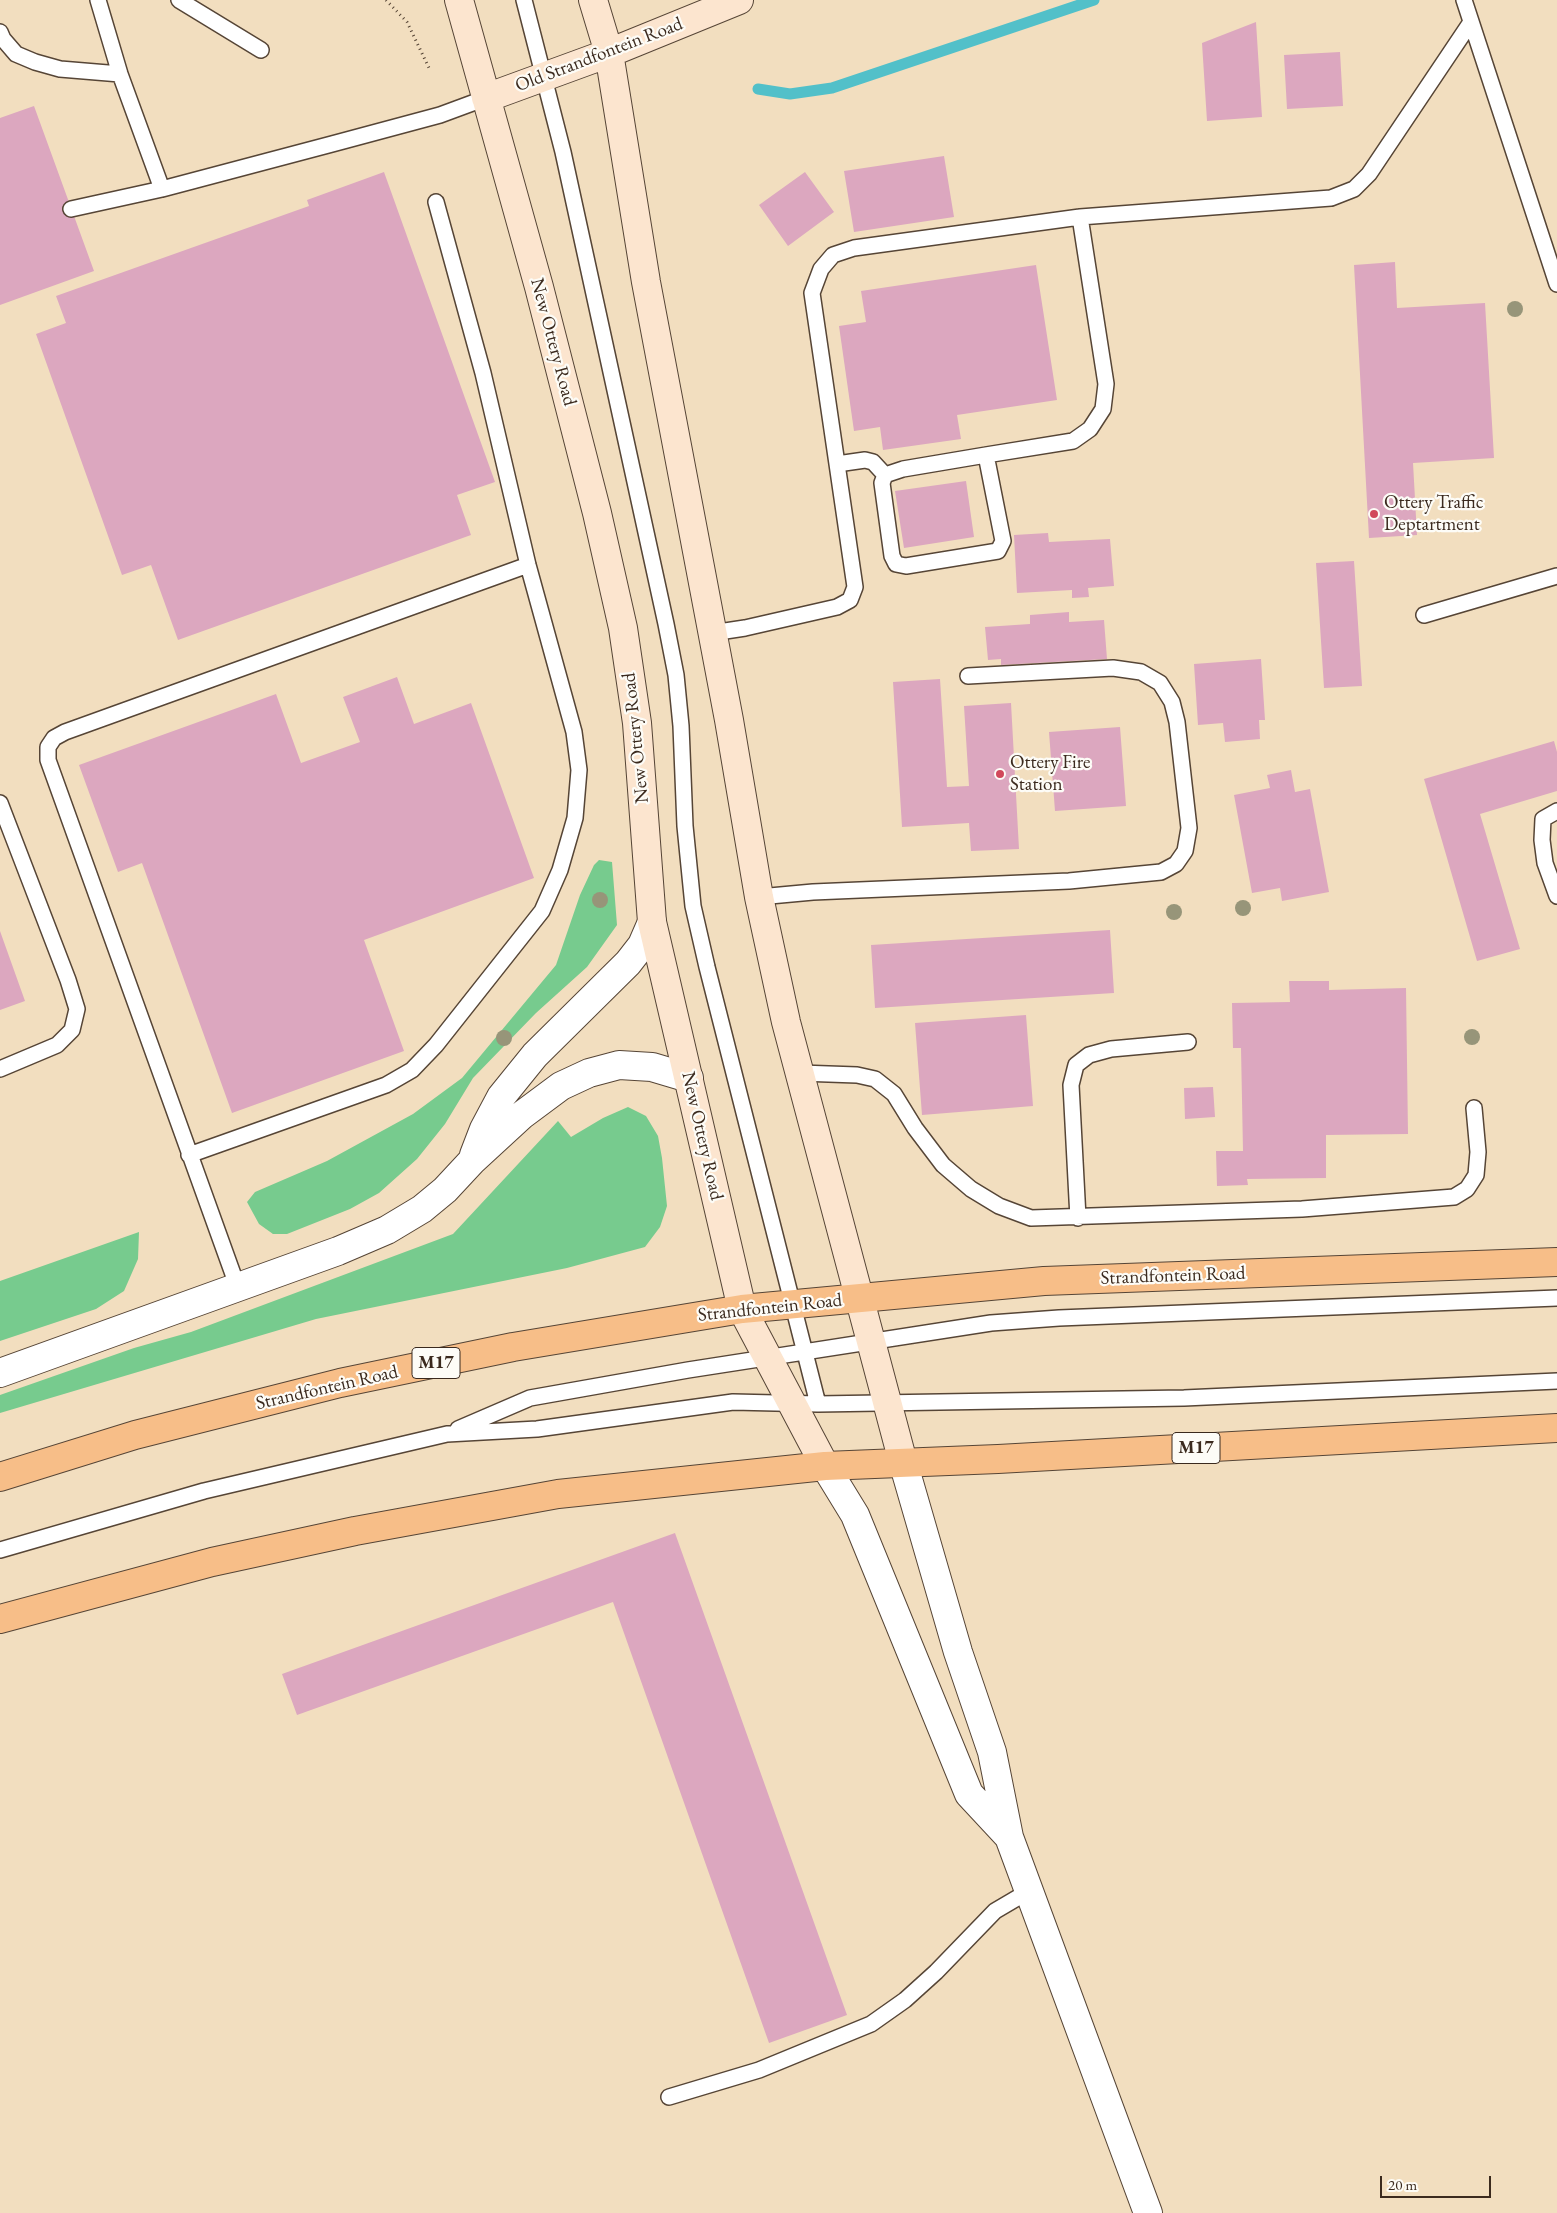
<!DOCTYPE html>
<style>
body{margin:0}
#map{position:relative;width:1557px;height:2213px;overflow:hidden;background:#f2debf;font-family:"EB Garamond",serif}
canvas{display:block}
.scale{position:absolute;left:1380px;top:2176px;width:111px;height:22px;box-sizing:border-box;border:2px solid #3b2a1e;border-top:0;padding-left:6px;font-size:15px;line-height:18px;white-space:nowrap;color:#3b2a1e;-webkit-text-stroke:4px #fdfcf7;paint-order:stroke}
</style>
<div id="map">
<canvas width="1557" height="2213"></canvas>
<div class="scale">20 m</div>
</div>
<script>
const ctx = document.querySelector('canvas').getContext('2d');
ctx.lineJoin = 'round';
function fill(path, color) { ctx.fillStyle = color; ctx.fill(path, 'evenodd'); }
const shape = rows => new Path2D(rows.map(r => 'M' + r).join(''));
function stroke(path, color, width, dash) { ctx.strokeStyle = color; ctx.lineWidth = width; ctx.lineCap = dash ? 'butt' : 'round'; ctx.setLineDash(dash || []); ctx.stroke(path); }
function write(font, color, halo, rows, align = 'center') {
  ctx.font = font + ' "EB Garamond",serif'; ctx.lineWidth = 4.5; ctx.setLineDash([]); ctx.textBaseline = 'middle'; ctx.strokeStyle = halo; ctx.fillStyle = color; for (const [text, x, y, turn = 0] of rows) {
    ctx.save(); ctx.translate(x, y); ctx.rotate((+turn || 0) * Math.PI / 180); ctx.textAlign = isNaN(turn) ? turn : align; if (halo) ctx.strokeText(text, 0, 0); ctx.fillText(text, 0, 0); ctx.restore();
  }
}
fill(shape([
 [599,860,612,862,617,925,587,967,536,1013,473,1078,445,1124,417,1159,379,1193,350,1209,287,1234,273,1234,259,1224,247,1202,255,1192,327,1161,413,1114,462,1078,556,965,580,895,594,865],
 [628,1107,646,1116,658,1136,662,1158,667,1206,660,1227,645,1247,567,1268,316,1319,0,1413,0,1395,134,1348,191,1332,453,1234,558,1121,571,1137,603,1118],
 [139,1232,138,1259,124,1291,96,1309,0,1341,0,1281]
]), '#77cb8e');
stroke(shape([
 [758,89,790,94,832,88,1094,0]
]), '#52c0c9', 11);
fill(shape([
 [1256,22,1262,117,1207,121,1202,43],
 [1340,52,1343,106,1287,109,1284,55],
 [34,106,94,271,0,305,0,118],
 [944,156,954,217,854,232,844,171],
 [384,172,495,482,457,495,471,535,178,640,151,565,122,575,36,334,66,323,56,296,309,206,307,200],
 [805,172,834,212,788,246,759,205],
 [1395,262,1397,308,1485,303,1494,458,1413,463,1417,535,1369,538,1354,265],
 [1036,265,1057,400,957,415,961,439,883,450,880,427,854,431,839,326,866,322,861,291],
 [966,481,974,537,904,548,895,491],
 [1048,533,1049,542,1110,539,1114,586,1088,588,1089,597,1072,598,1072,590,1017,593,1014,535],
 [1354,561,1362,686,1324,688,1316,563],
 [1069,612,1069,622,1104,620,1107,659,1001,665,1001,659,988,660,985,627,1030,624,1030,615],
 [1261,659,1265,720,1259,720,1260,739,1225,742,1223,723,1198,725,1194,664],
 [397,677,414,724,471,703,534,878,364,940,404,1051,232,1113,142,863,118,872,79,765,276,694,301,763,360,742,343,697],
 [940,679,947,787,969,786,964,706,1011,703,1019,849,971,851,969,823,902,827,893,682],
 [1120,727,1126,806,1055,811,1049,732],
 [1554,741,1557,752,1557,791,1480,814,1520,949,1477,961,1424,779],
 [1291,770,1295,792,1310,789,1329,892,1282,901,1280,888,1252,893,1234,795,1270,788,1267,775],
 [1110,930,1114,993,875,1008,871,945],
 [0,931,25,1001,0,1010],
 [1289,981,1329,981,1329,990,1406,988,1408,1134,1326,1135,1326,1178,1247,1179,1248,1185,1217,1186,1216,1151,1243,1151,1241,1048,1233,1048,1232,1003,1290,1002],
 [1026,1015,1033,1106,922,1115,915,1023],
 [1213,1087,1215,1117,1185,1119,1184,1088],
 [675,1533,847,2015,769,2043,613,1602,297,1715,282,1674]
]), '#dca7bf');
const lane = shape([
 [98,0,120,74,162,189],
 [179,0,261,50],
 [524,0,563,152,666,624,676,675,681,726,685,826,693,906,707,967,818,1404],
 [1464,0,1557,284],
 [0,32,3,39,16,54,35,62,60,69,120,74],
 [71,209,162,189,332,144,440,115,486,98],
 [986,455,1003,541,998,551,906,566,896,564,892,556,882,483,885,475,903,469,986,455,1073,441,1090,429,1103,409,1106,384,1080,217],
 [837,464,865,460,873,462,885,475],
 [1424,615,1557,576],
 [712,633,745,628,837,607,850,600,855,587,812,293,821,269,833,255,854,248,1080,217,1331,198,1354,189,1369,174,1471,22],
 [0,803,68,980,77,1009,72,1030,57,1045,0,1069],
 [1557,811,1543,819,1542,840,1545,863,1557,896],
 [759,897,813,892,1069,881,1161,872,1176,864,1185,851,1189,828,1177,722,1172,702,1160,683,1141,672,1113,668,968,676],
 [800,1073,857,1075,875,1079,894,1094,915,1128,943,1165,971,1189,999,1206,1031,1218,1302,1209,1454,1197,1467,1189,1476,1175,1478,1152,1474,1108],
 [189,1155,386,1085,412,1070,436,1045,542,911,560,870,575,818,579,770,574,732,528,565,483,373,436,202],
 [1078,1218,1071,1085,1076,1065,1089,1055,1111,1049,1188,1042],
 [238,1288,48,760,48,747,54,738,65,732,528,565],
 [458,1429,530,1398,688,1370,991,1323,1059,1318,1557,1298],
 [0,1550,204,1491,447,1434,537,1429,733,1402,818,1404,1184,1398,1557,1381],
 [669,2097,759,2070,871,2024,905,2000,936,1972,995,1911,1029,1891]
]);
const street = shape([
 [474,1155,484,1129,501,1097,535,1055,628,963,642,945,652,922],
 [0,1373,338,1251,387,1230,422,1209,445,1190,472,1161,522,1115,561,1086,589,1073,619,1065,652,1067,689,1078],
 [903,1462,958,1652,992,1752,1009,1837,1148,2213],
 [825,1466,855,1515,969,1794,1009,1837]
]);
const secondary = shape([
 [459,0,539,287,597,513,623,628,637,723,652,922,742,1309,825,1466],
 [593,0,609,53,646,282,729,720,759,897,786,1022,903,1462],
 [486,98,609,53,739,0]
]);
const primary = shape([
 [0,1477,135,1435,340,1383,513,1347,742,1309,1044,1281,1557,1262],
 [0,1619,212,1562,355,1531,558,1494,825,1466,998,1459,1557,1428]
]);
stroke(lane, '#564536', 18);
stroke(street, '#564536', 30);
stroke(secondary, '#564536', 30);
stroke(primary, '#564536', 30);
stroke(shape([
 [386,0,407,22,429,68]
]), '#564536', 3, [1, 4]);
stroke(lane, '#fff', 15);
stroke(street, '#fff', 28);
stroke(secondary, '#fce5cf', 28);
stroke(primary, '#f7be88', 28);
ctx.fillStyle = '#979579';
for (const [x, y] of [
 [1515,309],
 [600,900],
 [1243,908],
 [1174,912],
 [1472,1037],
 [504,1038]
]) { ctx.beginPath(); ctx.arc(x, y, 8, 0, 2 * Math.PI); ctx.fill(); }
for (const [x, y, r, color] of [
 [1374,514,5,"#d1495b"],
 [1000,774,5,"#d1495b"]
]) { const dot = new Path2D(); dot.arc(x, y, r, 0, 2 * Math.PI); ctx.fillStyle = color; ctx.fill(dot); stroke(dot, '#fdfcf7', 2); }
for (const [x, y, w] of [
 [436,1363,48],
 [1196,1448,48]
]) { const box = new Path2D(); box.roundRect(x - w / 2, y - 15.5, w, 31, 4); ctx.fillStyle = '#fdfcf7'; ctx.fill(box); stroke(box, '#3b2a1e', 1); }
write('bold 18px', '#3b2a1e', null, [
 ["M17",436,1363],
 ["M17",1196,1448]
]);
write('19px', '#3b2a1e', '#fdfcf7', [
 ["Old Strandfontein Road",599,55,-21],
 ["New Ottery Road",553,342,75],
 ["New Ottery Road",636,738,-96],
 ["New Ottery Road",702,1136,77],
 ["Strandfontein Road",1173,1276,-2],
 ["Strandfontein Road",770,1308,-6],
 ["Strandfontein Road",327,1388,-13]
]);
write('19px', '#3b2a1e', '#fdfcf7', [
 ["Ottery Traffic",1384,503],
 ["Deptartment",1384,525],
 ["Ottery Fire",1010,763],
 ["Station",1010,785]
], 'left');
</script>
